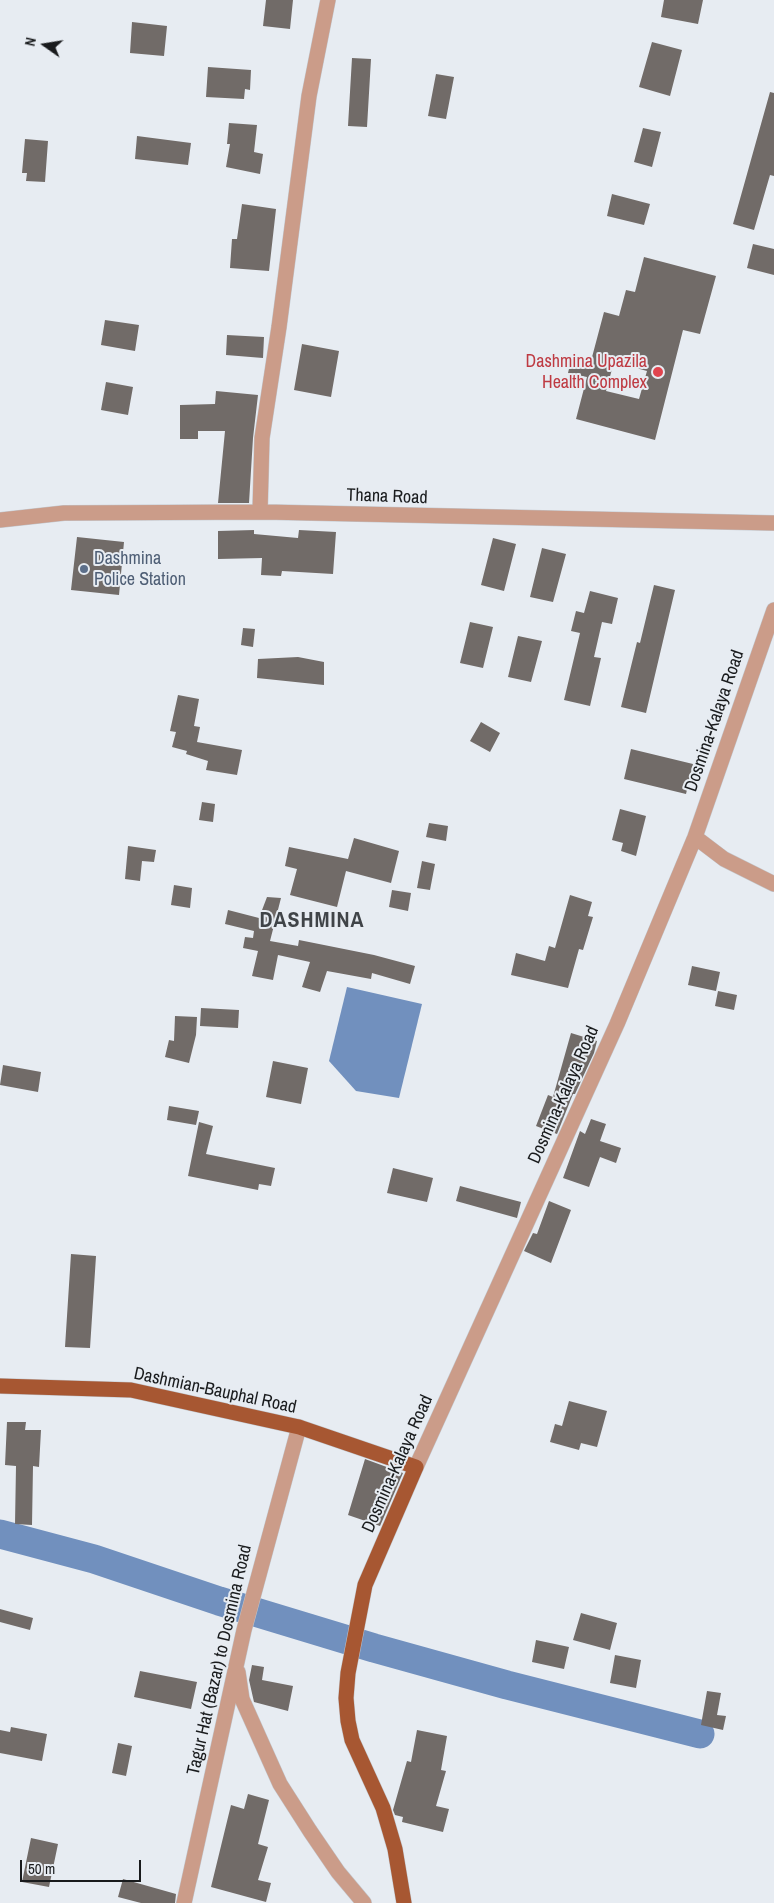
<!DOCTYPE html>
<style>
body{margin:0}
#map{position:relative;width:774px;height:1903px;overflow:hidden;background:#e7ecf2;font-family:"Archivo Narrow",sans-serif}
canvas{display:block}
.north{position:absolute;left:20px;top:20px;width:50px;height:50px;-webkit-text-stroke:4px #e7ecf2;paint-order:stroke;rotate:283deg;font-size:14px;font-weight:700;line-height:20px;text-align:center;color:#191b1d}
.north::after{content:'';display:block;margin:auto;width:18px;height:22px;background:#191b1d;clip-path:polygon(50% 0,100% 100%,50% 72%,0 100%)}
.scale{position:absolute;left:20px;top:1860px;width:121px;height:22px;box-sizing:border-box;border:2px solid #191b1d;border-top:0;padding-left:6px;font-size:15px;line-height:18px;white-space:nowrap;color:#191b1d;-webkit-text-stroke:4px #e7ecf2;paint-order:stroke}
</style>
<div id="map">
<canvas width="774" height="1903"></canvas>
<div class="north">N</div>
<div class="scale">50 m</div>
</div>
<script>
const ctx = document.querySelector('canvas').getContext('2d');
ctx.lineJoin = 'round';
function fill(path, color) { ctx.fillStyle = color; ctx.fill(path, 'evenodd'); }
const shape = rows => new Path2D(rows.map(r => 'M' + r).join(''));
function stroke(path, color, width, dash) { ctx.strokeStyle = color; ctx.lineWidth = width; ctx.lineCap = dash ? 'butt' : 'round'; ctx.setLineDash(dash || []); ctx.stroke(path); }
function write(font, color, halo, rows, align = 'center') {
  ctx.font = font + ' "Archivo Narrow",sans-serif'; ctx.lineWidth = 4; ctx.setLineDash([]); ctx.textBaseline = 'middle'; ctx.strokeStyle = halo; ctx.fillStyle = color; for (const [text, x, y, turn = 0] of rows) {
    ctx.save(); ctx.translate(x, y); ctx.rotate((+turn || 0) * Math.PI / 180); ctx.textAlign = isNaN(turn) ? turn : align; if (halo) ctx.strokeText(text, 0, 0); ctx.fillText(text, 0, 0); ctx.restore();
  }
}
fill(shape([
 [347,987,422,1004,399,1098,356,1091,329,1061]
]), '#7190be');
stroke(shape([
 [0,1534,94,1559,219,1601,374,1648,507,1685,700,1734]
]), '#7190be', 29);
fill(shape([
 [266,0,293,0,290,29,263,26],
 [664,0,703,0,698,24,661,17],
 [132,22,167,26,164,56,130,53],
 [652,42,682,50,670,96,639,87],
 [352,58,371,59,367,127,348,126],
 [208,67,251,70,250,90,245,89,244,99,206,97],
 [436,74,454,77,446,119,428,116],
 [770,92,774,93,774,176,770,175,754,230,733,224],
 [229,123,257,125,254,152,263,154,260,174,226,167,230,144,227,144],
 [643,128,661,132,652,167,634,162],
 [137,136,191,143,188,165,135,159],
 [25,139,48,141,45,182,26,181,27,173,22,173],
 [612,194,650,204,644,225,607,216],
 [242,204,276,209,269,271,230,268,232,239,237,239],
 [753,244,774,249,774,275,747,268],
 [644,257,716,276,700,334,683,330,655,440,576,419,587,377,568,373,572,356,591,361,604,312,619,316,626,290,635,292],
 [614,362,647,371,639,399,606,391],
 [105,320,139,325,135,351,101,345],
 [227,335,264,337,263,358,226,355],
 [302,344,339,351,331,397,294,390],
 [106,382,133,387,128,415,101,410],
 [216,391,258,395,253,438,249,503,218,503,225,431,198,431,198,439,180,439,180,405,215,404],
 [254,530,254,534,298,538,299,530,336,532,333,574,282,571,281,576,261,575,262,558,218,559,218,531],
 [77,537,124,542,119,595,71,590],
 [493,538,516,544,504,591,481,585],
 [542,548,566,554,553,602,530,597],
 [654,585,675,590,646,713,621,707,637,642,640,643],
 [590,591,618,598,612,624,602,622,594,657,601,658,590,706,564,700,580,633,571,631,576,611,584,613],
 [470,622,493,627,483,668,460,663],
 [243,628,255,629,253,647,241,645],
 [518,636,542,641,531,682,508,677],
 [298,657,324,662,324,685,257,678,258,659],
 [178,695,199,699,194,726,200,727,197,742,242,750,237,775,206,770,208,761,186,754,187,751,172,747,176,732,170,731],
 [481,722,500,733,490,752,470,741],
 [631,749,693,764,686,794,624,779],
 [202,802,215,804,213,822,199,820],
 [620,809,646,816,636,856,621,851,623,843,612,840],
 [429,823,448,826,446,841,426,837],
 [354,838,399,851,391,883,346,871,337,907,290,895,297,869,285,866,289,847,348,859],
 [128,846,156,850,154,862,142,861,140,881,125,879],
 [422,861,435,864,430,890,417,888],
 [174,885,192,888,190,908,171,905],
 [392,890,411,893,408,911,389,907],
 [570,895,592,902,588,916,593,917,583,950,579,949,568,988,511,975,516,953,545,961,549,946,555,948],
 [267,897,281,898,270,941,298,946,299,940,374,955,415,966,410,984,372,973,371,979,327,971,320,992,302,987,310,962,278,955,273,980,252,976,258,951,243,948,245,937,253,938,254,931,225,924,228,910,259,918],
 [692,966,720,972,716,991,688,985],
 [718,991,737,995,734,1010,715,1006],
 [201,1008,239,1010,238,1028,200,1026],
 [175,1016,197,1017,196,1035,189,1063,165,1057,169,1040,174,1041],
 [571,1033,597,1041,594,1053,575,1094,573,1094,557,1134,536,1126,548,1095,553,1097],
 [273,1061,308,1068,301,1104,266,1097],
 [3,1065,41,1072,38,1092,0,1085],
 [169,1106,199,1111,196,1125,167,1120],
 [591,1119,606,1124,600,1141,621,1148,616,1163,600,1157,589,1187,563,1178,580,1131,585,1134],
 [199,1122,213,1126,206,1154,275,1168,271,1186,259,1184,258,1190,188,1176],
 [393,1168,433,1178,427,1202,387,1193],
 [460,1186,521,1202,517,1218,456,1201],
 [549,1201,571,1210,551,1263,524,1251,533,1233,537,1234],
 [71,1254,96,1256,90,1348,65,1347],
 [569,1401,607,1411,597,1447,581,1443,579,1450,550,1442,555,1424,562,1426],
 [7,1422,26,1422,25,1430,41,1430,39,1467,33,1466,32,1525,15,1524,16,1466,5,1465],
 [365,1459,403,1473,380,1526,348,1515],
 [0,1609,33,1618,30,1630,0,1622],
 [581,1613,617,1623,610,1650,573,1640],
 [536,1640,569,1647,564,1669,532,1662],
 [615,1655,641,1660,636,1688,610,1683],
 [252,1665,264,1667,262,1680,293,1686,288,1711,254,1702,249,1680],
 [140,1671,197,1682,191,1709,134,1697],
 [707,1691,721,1693,717,1715,726,1716,723,1730,701,1725],
 [11,1727,47,1734,42,1761,0,1753,0,1730,10,1732],
 [417,1730,447,1736,441,1770,446,1771,436,1806,449,1809,443,1832,402,1822,403,1817,395,1815,393,1810,407,1761,411,1762],
 [118,1743,132,1746,126,1776,112,1773],
 [248,1794,269,1800,258,1844,268,1847,258,1880,271,1883,266,1902,211,1887,231,1805,244,1809],
 [31,1838,58,1844,49,1887,22,1882],
 [123,1879,176,1894,175,1903,141,1903,118,1897]
]), '#716b68');
const minor = shape([
 [260,512,262,438,279,327,309,96,328,0],
 [0,520,64,513,265,512,774,523],
 [695,837,724,859,774,884],
 [416,1467,617,1024,695,837,774,610],
 [238,1672,242,1699,280,1784,310,1831,338,1872,364,1903],
 [184,1903,244,1630,299,1427]
]);
const major = shape([
 [0,1386,131,1390,299,1427,416,1467,365,1585,348,1673,346,1698,348,1721,352,1740,383,1808,395,1849,404,1903]
]);
stroke(minor, '#c2c6cc', 16);
stroke(major, '#c2c6cc', 16);
stroke(minor, '#cb9c89', 15);
stroke(major, '#a75732', 15);
for (const [x, y, r, color] of [
 [658,372,6,"#e0444e"],
 [84,569,5,"#5c6f8a"]
]) { const dot = new Path2D(); dot.arc(x, y, r, 0, 2 * Math.PI); ctx.fillStyle = color; ctx.fill(dot); stroke(dot, '#e7ecf2', 2); }
write('18px', '#be3a42', '#e7ecf2', [
 ["Dashmina Upazila",647,362],
 ["Health Complex",647,383]
], 'right');
write('18px', '#191b1d', '#e7ecf2', [
 ["Thana Road",387,497,2],
 ["Dosmina-Kalaya Road",715,721,-71],
 ["Dosmina-Kalaya Road",564,1095,-66],
 ["Dashmian-Bauphal Road",215,1391,12],
 ["Dosmina-Kalaya Road",398,1464,-66],
 ["Tagur Hat (Bazar) to Dosmina Road",220,1660,-77]
]);
write('18px', '#4e5e75', '#e7ecf2', [
 ["Dashmina",94,559],
 ["Police Station",94,580]
], 'left');
ctx.letterSpacing = '1px';
write('bold 22px', '#404448', '#e7ecf2', [
 ["DASHMINA",312,921]
]);
ctx.letterSpacing = '0px';
</script>
